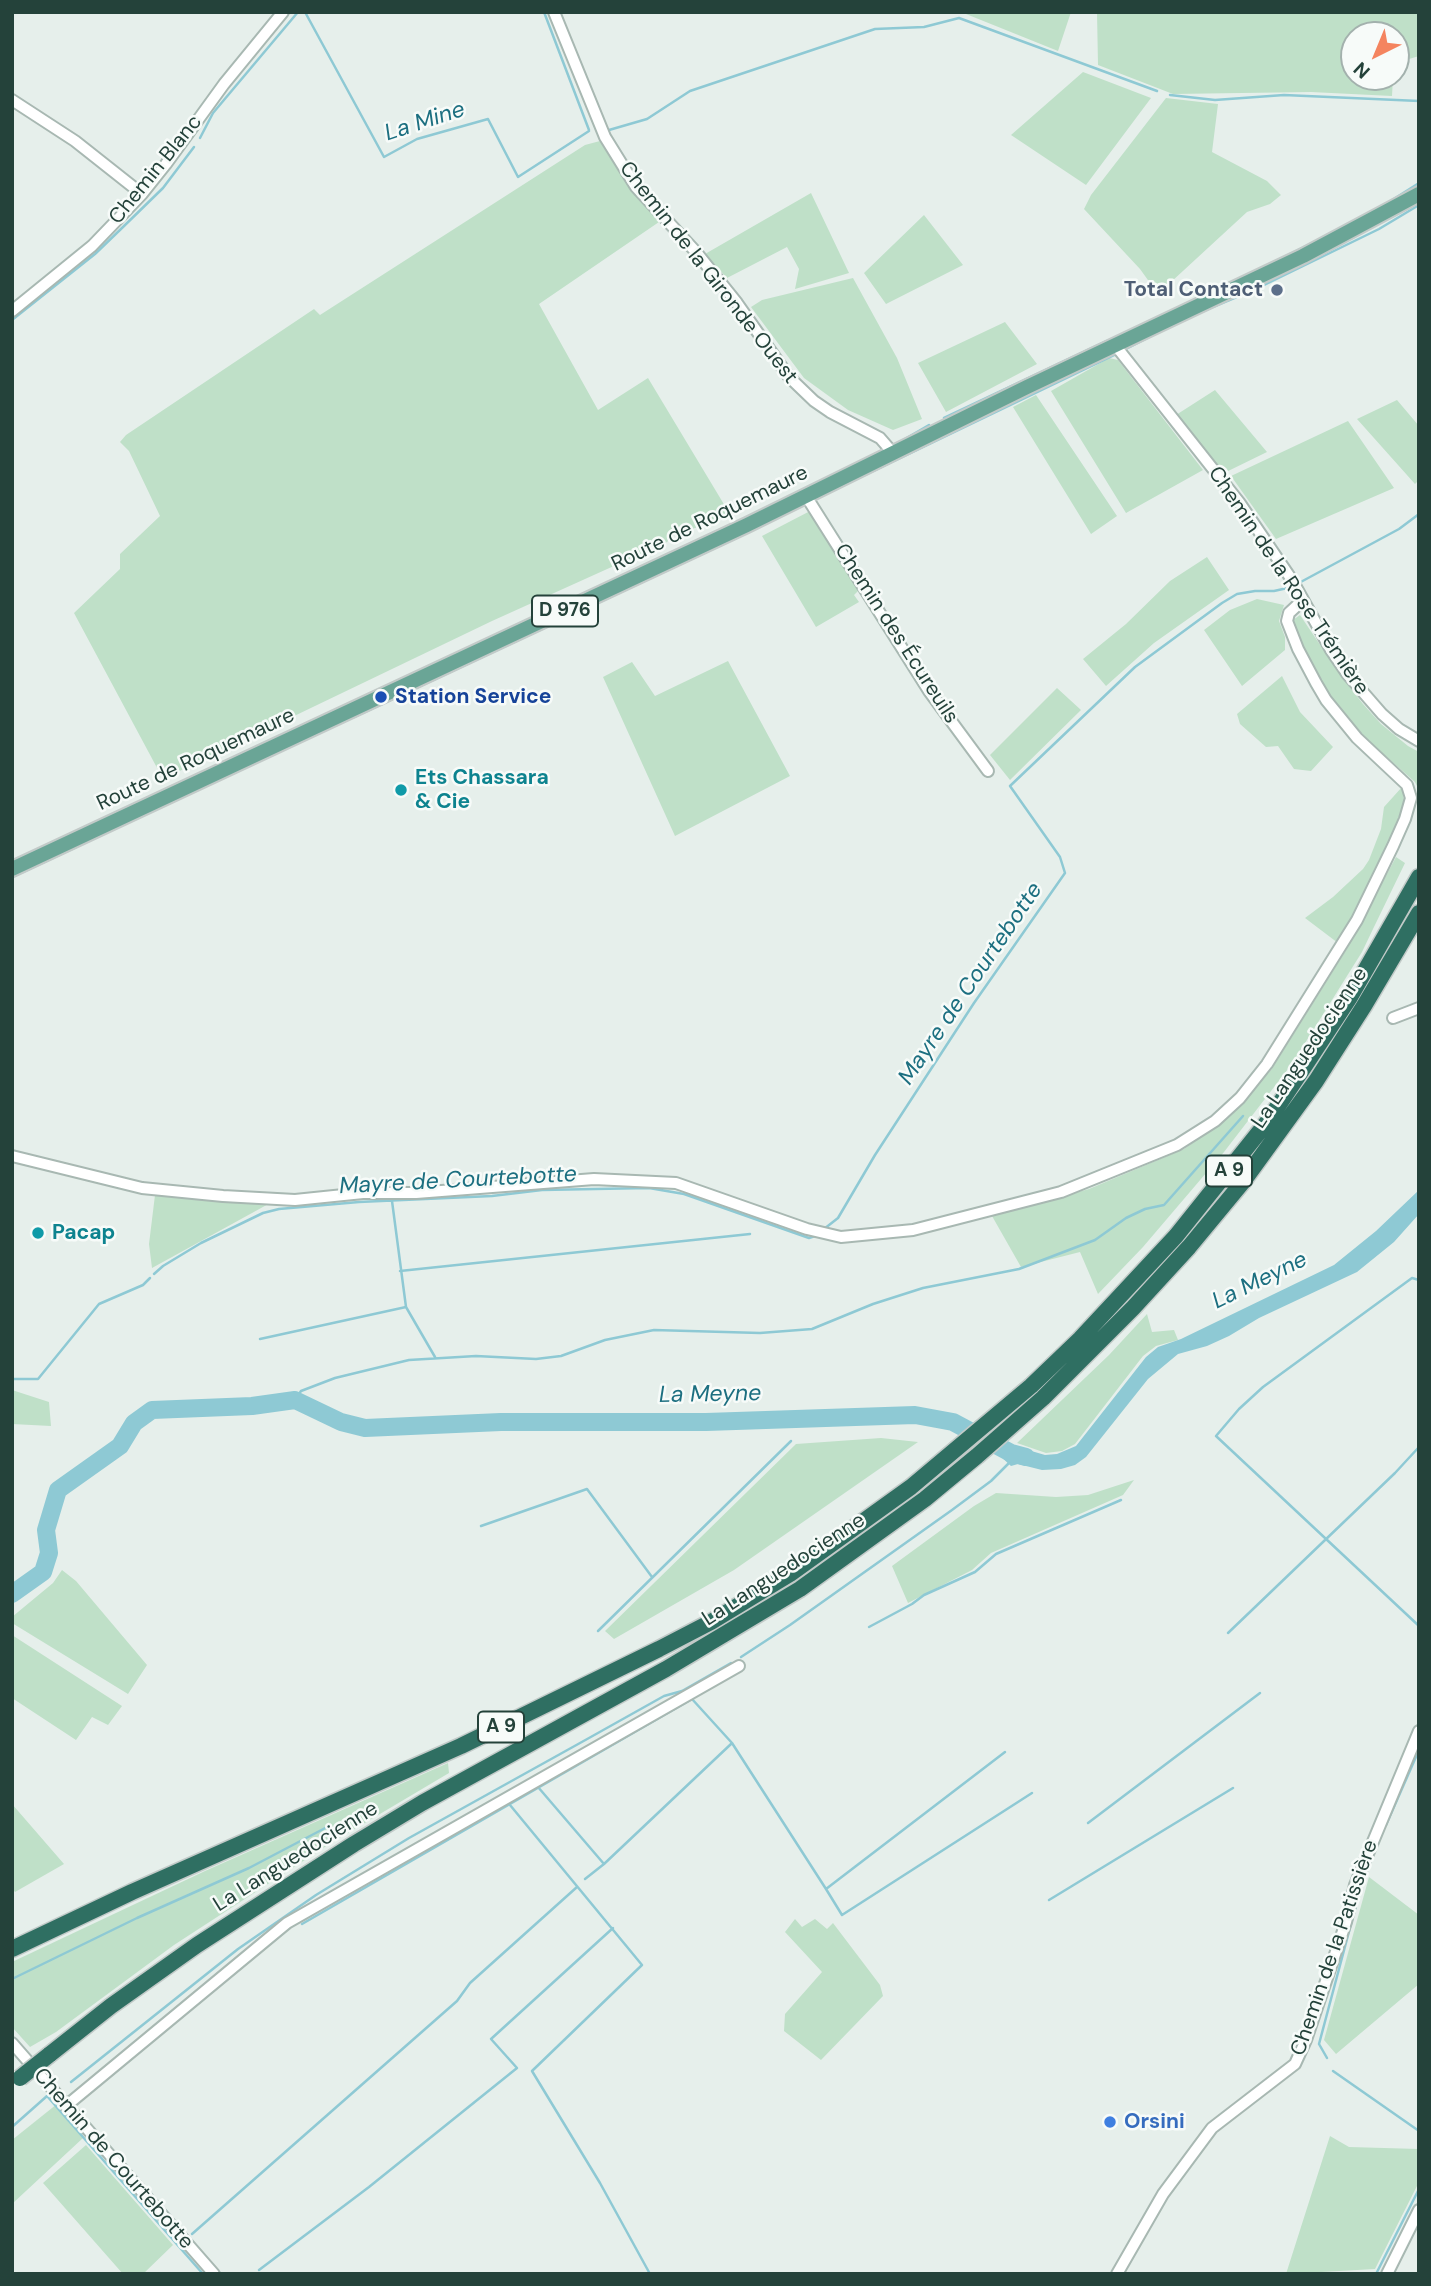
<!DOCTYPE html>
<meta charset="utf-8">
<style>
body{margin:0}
#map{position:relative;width:1431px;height:2286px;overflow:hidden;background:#e6efeb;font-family:"DM Sans",sans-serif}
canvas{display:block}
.frame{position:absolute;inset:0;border:14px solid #24423a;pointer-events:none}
.north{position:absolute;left:1340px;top:21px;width:70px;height:70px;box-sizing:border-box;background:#f7fbf9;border:2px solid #a3b1ad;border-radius:50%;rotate:223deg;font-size:19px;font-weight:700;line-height:28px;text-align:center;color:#24423a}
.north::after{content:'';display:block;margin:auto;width:24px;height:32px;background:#f4845f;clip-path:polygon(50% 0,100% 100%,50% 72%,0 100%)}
</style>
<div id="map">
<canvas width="1431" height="2286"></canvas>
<div class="frame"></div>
<div class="north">N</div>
</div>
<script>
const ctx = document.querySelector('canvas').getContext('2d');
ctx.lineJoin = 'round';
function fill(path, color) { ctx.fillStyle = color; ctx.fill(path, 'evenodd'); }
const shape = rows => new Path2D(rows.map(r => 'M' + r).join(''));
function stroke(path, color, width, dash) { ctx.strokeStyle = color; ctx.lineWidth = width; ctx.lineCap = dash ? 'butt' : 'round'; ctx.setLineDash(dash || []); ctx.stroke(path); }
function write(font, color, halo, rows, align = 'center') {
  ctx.font = font + ' "DM Sans",sans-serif'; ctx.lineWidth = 5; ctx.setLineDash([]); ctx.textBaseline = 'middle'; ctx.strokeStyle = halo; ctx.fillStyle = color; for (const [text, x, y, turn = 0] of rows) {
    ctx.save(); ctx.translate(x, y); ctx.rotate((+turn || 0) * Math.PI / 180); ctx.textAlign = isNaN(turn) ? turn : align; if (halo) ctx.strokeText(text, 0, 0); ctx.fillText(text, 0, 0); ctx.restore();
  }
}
fill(shape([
 [961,12,1071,12,1058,51],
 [1097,12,1419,12,1419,56,1396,63,1396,35,1354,35,1354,77,1393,77,1392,96,1311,92,1173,94,1098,65],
 [1083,72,1151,98,1086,185,1011,135],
 [1166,98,1218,104,1212,152,1267,181,1281,195,1270,204,1247,212,1158,294,1140,269,1084,209,1091,195],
 [600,141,627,184,659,222,539,304,598,410,648,378,731,516,674,535,667,542,492,621,163,779,74,613,120,569,120,554,160,516,129,451,120,442,126,435,314,309,320,315,585,145],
 [811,193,849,273,795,289,799,269,787,247,727,278,705,254],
 [924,215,963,265,886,304,864,273],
 [853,278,897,358,922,419,893,430,848,410,804,378,751,307,762,300],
 [1005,322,1037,364,946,412,918,363],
 [1109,358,1118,360,1203,470,1126,513,1051,391],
 [1215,390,1267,452,1222,474,1176,415],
 [1036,395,1117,516,1091,534,1013,407],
 [1397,400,1419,426,1419,480,1415,484,1357,419],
 [1348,421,1394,488,1276,539,1231,476],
 [812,510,859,590,854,595,859,602,816,627,762,536],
 [1207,557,1229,590,1154,643,1106,686,1083,659,1126,624,1170,581],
 [1257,599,1284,605,1279,621,1285,637,1285,650,1242,686,1204,630,1230,610],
 [1300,615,1341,676,1363,704,1381,724,1408,746,1419,752,1419,790,1415,782,1372,744,1348,719,1329,694,1311,664,1296,632,1293,620],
 [728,661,790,776,675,836,603,677,632,662,655,696],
 [1282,676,1300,712,1333,747,1311,771,1294,769,1278,746,1266,747,1240,724,1237,714],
 [1057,688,1081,710,1010,780,990,755],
 [1402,787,1405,805,1402,817,1359,908,1338,943,1305,918,1333,897,1363,869,1369,860,1381,829,1384,807],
 [1396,857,1405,863,1373,929,1362,952,1307,1040,1288,1069,1224,1152,1143,1247,1098,1294,1080,1252,1021,1267,992,1216,1089,1189,1184,1149,1226,1119,1271,1070,1348,947],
 [155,1195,272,1202,152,1268,149,1244],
 [1147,1314,1152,1332,1174,1330,1178,1340,1156,1346,1143,1356,1075,1444,1062,1451,1046,1453,1017,1443,1109,1355],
 [12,1390,49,1402,51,1426,12,1424],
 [881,1438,918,1442,734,1570,614,1639,605,1631,796,1444],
 [1134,1480,1123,1495,991,1553,972,1570,908,1603,892,1566,974,1506,996,1493,1056,1497,1088,1495],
 [62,1570,76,1581,147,1665,128,1694,12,1623,12,1617,53,1583],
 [12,1635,122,1706,108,1725,92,1717,76,1740,12,1698],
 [448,1763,449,1773,331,1843,174,1945,56,2032,30,2047,12,2027,12,1962,205,1871],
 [12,1804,64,1864,15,1892,12,1888],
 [1369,1877,1419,1915,1419,1984,1336,2054,1324,2040],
 [795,1919,802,1927,815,1919,827,1929,833,1923,880,1985,883,1996,821,2060,784,2031,785,2014,822,1972,785,1932],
 [57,2104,83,2135,83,2138,12,2204,12,2140],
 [1330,2136,1349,2147,1419,2149,1419,2182,1375,2269,1286,2274],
 [86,2145,173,2245,143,2274,123,2274,43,2183]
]), '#bfe0c8');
fill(shape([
 [1419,1190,1419,1214,1394,1242,1357,1272,1259,1318,1229,1336,1207,1346,1178,1354,1148,1379,1086,1457,1075,1465,1061,1469,1042,1470,1018,1464,1011,1466,999,1455,1011,1445,1045,1455,1057,1454,1076,1446,1146,1357,1158,1347,1181,1339,1334,1265,1376,1231]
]), '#8ec9d4');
stroke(shape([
 [305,12,384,157,417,139,488,119,518,177,589,131],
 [544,12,589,130],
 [1170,95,1215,100,1284,95,1419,101],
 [609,130,647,119,690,91,875,29,924,27,959,18,1157,91],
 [200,138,213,113,298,12],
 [1389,202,1419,183],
 [1262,268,1334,232],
 [1201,312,1258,288,1379,229,1419,205],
 [12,320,95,254,123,227,163,188,194,147],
 [1122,351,1163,330],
 [944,418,1107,341],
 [898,443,929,425],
 [823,495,1116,354],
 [1297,584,1399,529,1419,514],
 [354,717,738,537],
 [133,805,149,797],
 [12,877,76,847],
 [392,1201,406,1307,435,1357],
 [824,1229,838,1218,875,1155,974,1003,1065,873,1060,857,1010,786,1135,667,1222,603,1237,594,1255,591,1274,591,1292,587],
 [400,1271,750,1234],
 [154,1274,163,1266,201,1243,263,1213,279,1209,359,1202,492,1196,542,1190,649,1188,684,1194,809,1238,815,1236],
 [1419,1280,1412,1278,1263,1387,1239,1409,1216,1436,1419,1626],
 [260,1339,406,1307],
 [12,1379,38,1379,99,1304,143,1285,150,1278],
 [295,1400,301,1391,335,1378,409,1360,476,1356,536,1359,561,1356,605,1340,654,1330,760,1333,812,1329,873,1304,923,1288,1019,1269,1095,1240,1126,1218,1145,1209,1164,1205,1243,1116],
 [481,1526,587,1489,652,1577],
 [869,1627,912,1604,924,1595,975,1572,996,1554,1121,1500],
 [598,1631,791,1441],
 [1228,1633,1395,1473,1419,1447],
 [741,1657,790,1625,952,1510,991,1481,1010,1462],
 [1005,1752,826,1889,842,1915,1032,1793],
 [538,1787,604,1864,585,1879],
 [510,1805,642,1965,532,2071,600,2183,650,2274],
 [1088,1823,1260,1693],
 [1386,1825,1419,1750],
 [604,1864,731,1744],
 [1049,1900,1233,1788],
 [302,1924,692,1699,732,1743,826,1889],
 [12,1979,137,1918,249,1868,329,1826],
 [1327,2058,1319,2044,1363,1879],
 [1333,2071,1419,2131],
 [71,2082,238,1949,316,1895,409,1838,589,1738,664,1696,682,1691,731,1663],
 [12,2127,47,2096,203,2274],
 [192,2234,457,2001,470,1983,577,1887],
 [259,2270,369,2187,517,2068,491,2039,613,1928],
 [1376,2274,1419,2189]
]), '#8ec9d4', 2.5);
stroke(shape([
 [12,1594,43,1572,49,1553,46,1530,58,1490,120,1446,134,1423,152,1410,252,1406,295,1400,341,1422,365,1428,501,1422,706,1422,915,1415,953,1422,1011,1453,1026,1457]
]), '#8ec9d4', 18);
const minor = shape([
 [554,12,605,137,636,187,696,252,737,303,789,377,814,401,830,412,880,438,893,453],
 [12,100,75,141,142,194],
 [12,311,92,246,142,194,166,164,224,84,283,12],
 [1115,345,1239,502,1292,580,1331,650,1348,675,1382,714,1399,729,1419,741],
 [806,496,929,691,988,771],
 [1393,1018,1419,1008],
 [12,1156,142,1188,223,1196,295,1200,363,1193,416,1193,594,1179,676,1183,807,1229,841,1237,913,1230,1061,1192,1177,1145,1215,1121,1240,1098,1267,1064,1357,920,1393,846,1405,819,1411,798,1407,785,1357,738,1326,700,1316,683,1298,649,1287,621,1289,613,1303,600],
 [12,2043,214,2274],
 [66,2106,287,1923,739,1666],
 [1117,2274,1163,2194,1212,2128,1295,2064,1306,2040,1346,1922,1355,1885,1419,1731],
 [1387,2274,1419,2210]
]);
const major = shape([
 [12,869,747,525,1027,387,1303,256,1419,194]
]);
const highway = shape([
 [12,1949,132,1892,461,1746,659,1649,711,1622,790,1574,911,1487,1031,1386,1080,1339,1176,1236,1268,1121,1302,1070,1350,997,1419,877],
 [49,2055,111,2006,197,1945,354,1844,422,1803,666,1669,800,1589,925,1499,977,1456,1043,1398,1133,1308,1189,1247,1242,1183,1316,1081,1364,1006,1419,913]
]);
stroke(minor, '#a8b8b2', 14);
stroke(major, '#c2cac8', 18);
stroke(highway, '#c2cac8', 19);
stroke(minor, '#fff', 10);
stroke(major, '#6aa596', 14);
stroke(highway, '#2f6f62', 16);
const highwayBridge = shape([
 [20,2078,49,2055]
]);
stroke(highwayBridge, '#c2cac8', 19, []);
stroke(highwayBridge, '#2f6f62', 16);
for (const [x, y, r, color] of [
 [1277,290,7,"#5c6f8a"],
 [381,697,7,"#1a4fb4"],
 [401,790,7,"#0f9aa8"],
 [38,1233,7,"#0f9aa8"],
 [1110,2122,7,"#3f7fe0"]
]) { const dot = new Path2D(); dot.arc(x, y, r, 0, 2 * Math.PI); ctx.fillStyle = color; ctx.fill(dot); stroke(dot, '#f7fbf9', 2.5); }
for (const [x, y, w] of [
 [565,611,66],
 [1229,1171,46],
 [501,1727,46]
]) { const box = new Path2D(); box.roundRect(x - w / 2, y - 15.5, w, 31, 5); ctx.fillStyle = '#f7fbf9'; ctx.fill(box); stroke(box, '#24423a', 2); }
write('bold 19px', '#24423a', null, [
 ["D 976",565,611],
 ["A 9",1229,1171],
 ["A 9",501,1727]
]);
write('21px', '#24423a', '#f7fbf9', [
 ["Chemin Blanc",156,170,-51],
 ["Chemin de la Gironde Ouest",708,273,52],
 ["Route de Roquemaure",710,519,-26],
 ["Chemin de la Rose Trémière",1288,581,56],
 ["Chemin des Écureuils",896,634,57],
 ["Route de Roquemaure",196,760,-25],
 ["La Languedocienne",1310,1048,-56],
 ["La Languedocienne",784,1570,-33],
 ["La Languedocienne",296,1857,-32],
 ["Chemin de la Patissière",1335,1948,-71],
 ["Chemin de Courtebotte",113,2159,49]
]);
write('bold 21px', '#4e5e75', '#f7fbf9', [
 ["Total Contact",1263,290]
], 'right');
write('bold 21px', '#164399', '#f7fbf9', [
 ["Station Service",395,697]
], 'left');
write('bold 21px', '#0d838f', '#f7fbf9', [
 ["Ets Chassara",415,778],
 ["& Cie",415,802],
 ["Pacap",52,1233]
], 'left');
write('bold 21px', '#366cbe', '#f7fbf9', [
 ["Orsini",1124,2122]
], 'left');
write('italic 23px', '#1c6f80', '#f7fbf9', [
 ["La Mine",425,122,-18],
 ["Mayre de Courtebotte",971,984,-56],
 ["Mayre de Courtebotte",458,1181,-3],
 ["La Meyne",1260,1281,-26],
 ["La Meyne",710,1395,-1]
]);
</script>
